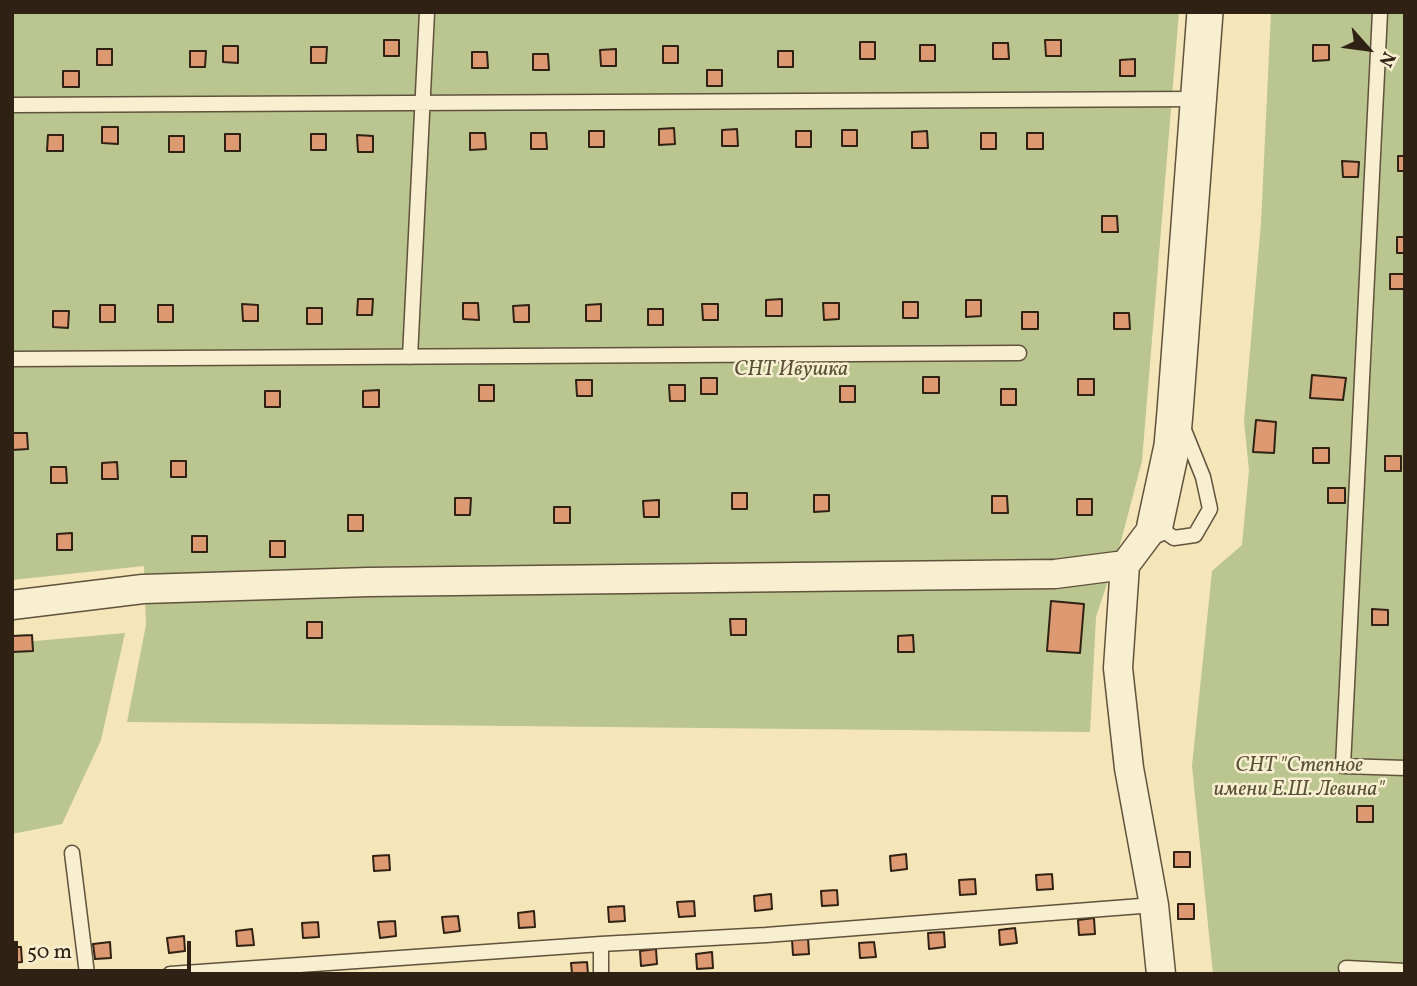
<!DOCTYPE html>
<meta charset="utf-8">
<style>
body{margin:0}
#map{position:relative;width:1417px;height:986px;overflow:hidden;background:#f4e6b8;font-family:Vollkorn,serif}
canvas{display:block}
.frame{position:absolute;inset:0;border:14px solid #2f2113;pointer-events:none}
.north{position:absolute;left:1333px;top:14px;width:70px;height:70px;-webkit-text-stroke:5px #f8efd1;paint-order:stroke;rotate:118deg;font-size:19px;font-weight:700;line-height:28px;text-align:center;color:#2f2113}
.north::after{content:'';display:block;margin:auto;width:24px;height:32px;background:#2f2113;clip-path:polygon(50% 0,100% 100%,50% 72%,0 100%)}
.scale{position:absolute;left:14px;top:941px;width:177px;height:32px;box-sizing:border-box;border:4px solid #2f2113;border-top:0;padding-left:9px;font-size:21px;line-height:24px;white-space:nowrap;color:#2f2113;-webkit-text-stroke:5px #f8efd1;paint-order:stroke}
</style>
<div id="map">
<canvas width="1417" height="986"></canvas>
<div class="frame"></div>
<div class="north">N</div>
<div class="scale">50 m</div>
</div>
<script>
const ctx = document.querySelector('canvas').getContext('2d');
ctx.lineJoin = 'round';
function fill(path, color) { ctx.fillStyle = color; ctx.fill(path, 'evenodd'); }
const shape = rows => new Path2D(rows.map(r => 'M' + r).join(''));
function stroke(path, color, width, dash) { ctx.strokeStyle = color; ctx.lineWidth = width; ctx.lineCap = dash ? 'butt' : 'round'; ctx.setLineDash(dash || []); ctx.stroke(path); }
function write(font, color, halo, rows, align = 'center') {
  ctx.font = font + ' Vollkorn,serif'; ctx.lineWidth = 5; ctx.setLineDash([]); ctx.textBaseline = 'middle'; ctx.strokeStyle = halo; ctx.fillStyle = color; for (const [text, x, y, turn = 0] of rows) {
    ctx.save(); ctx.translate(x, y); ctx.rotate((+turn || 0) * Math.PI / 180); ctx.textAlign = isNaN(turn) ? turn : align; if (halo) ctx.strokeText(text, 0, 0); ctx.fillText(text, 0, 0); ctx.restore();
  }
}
fill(shape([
 [12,12,1179,12,1142,461,1121,541,1096,617,1090,732,127,722,146,625,144,566,12,580],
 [1271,12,1405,12,1405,974,1213,974,1192,766,1212,571,1242,545,1249,470,1244,421,1261,223],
 [125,633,101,740,62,824,12,834,12,643]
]), '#bac590');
const building = shape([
 [384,40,399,40,399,56,384,56,384,40],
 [1045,40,1061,40,1061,56,1046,56,1045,40],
 [860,42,875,42,875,59,860,59,860,42],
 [993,43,1008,43,1009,59,993,59,993,43],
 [920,45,935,45,935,61,920,61,920,45],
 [1313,45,1329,45,1329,60,1313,61,1313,45],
 [223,46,238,46,238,63,223,62,223,46],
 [663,46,678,46,678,63,663,63,663,46],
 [311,47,327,47,326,63,311,63,311,47],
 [97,49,112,49,112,65,97,65,97,49],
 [616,49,616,66,601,66,600,50,616,49],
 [190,51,206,51,205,67,190,67,190,51],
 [778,51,793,51,793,67,778,67,778,51],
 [472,52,487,52,488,68,472,68,472,52],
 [533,54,548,54,549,70,533,70,533,54],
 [1135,59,1135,76,1120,76,1120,60,1135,59],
 [707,70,722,70,722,86,707,86,707,70],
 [63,71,79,71,79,87,63,87,63,71],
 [102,127,118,127,118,144,102,143,102,127],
 [674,128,675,144,659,145,659,129,674,128],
 [737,129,738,146,722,146,722,130,737,129],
 [842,130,857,130,857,146,842,146,842,130],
 [589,131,604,131,604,147,589,147,589,131],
 [796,131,811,131,811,147,796,147,796,131],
 [927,131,928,148,912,148,912,132,927,131],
 [470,133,485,133,486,149,470,150,470,133],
 [531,133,546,133,547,149,531,149,531,133],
 [981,133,996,133,996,149,981,149,981,133],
 [1027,133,1043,133,1043,149,1027,149,1027,133],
 [225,134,240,134,240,151,225,151,225,134],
 [311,134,326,134,326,150,311,150,311,134],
 [48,135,63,135,63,151,47,151,48,135],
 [357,135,373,136,373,152,358,152,357,135],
 [169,136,184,136,184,152,169,152,169,136],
 [1398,156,1405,156,1405,171,1398,171,1398,156],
 [1342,161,1359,162,1358,177,1343,177,1342,161],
 [1102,216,1117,216,1118,232,1102,232,1102,216],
 [1397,237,1405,237,1405,253,1397,253,1397,237],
 [1390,274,1405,274,1405,289,1390,289,1390,274],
 [358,299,373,299,372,315,357,315,358,299],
 [782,299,782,316,766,316,766,300,782,299],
 [966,300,981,300,981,316,966,317,966,300],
 [903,302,918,302,918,318,903,318,903,302],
 [463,303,478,303,479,320,463,319,463,303],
 [823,303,839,303,839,319,824,320,823,303],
 [242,304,258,305,258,321,243,321,242,304],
 [601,304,601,321,586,321,586,305,601,304],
 [702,304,718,304,718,320,703,320,702,304],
 [100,305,115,305,115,322,100,322,100,305],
 [158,305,173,305,173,322,158,322,158,305],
 [529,305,529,322,514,322,513,306,529,305],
 [307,308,322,308,322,324,307,324,307,308],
 [648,309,663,309,663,325,648,325,648,309],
 [53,311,69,311,68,328,53,327,53,311],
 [1022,312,1038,312,1038,329,1022,329,1022,312],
 [1114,313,1129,313,1130,329,1114,329,1114,313],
 [1312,375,1346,378,1343,400,1310,398,1312,375],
 [923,377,939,377,939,393,923,393,923,377],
 [701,378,717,378,717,394,701,394,701,378],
 [1078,379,1094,379,1094,395,1078,395,1078,379],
 [576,380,592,380,592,396,577,396,576,380],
 [479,385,494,385,494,401,479,401,479,385],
 [669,385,685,385,685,401,670,401,669,385],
 [840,386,855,386,855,402,840,402,840,386],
 [1001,389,1016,389,1016,405,1001,405,1001,389],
 [379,390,379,407,363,407,363,391,379,390],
 [265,391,280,391,280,407,265,407,265,391],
 [1256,420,1276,422,1274,453,1253,452,1256,420],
 [12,433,27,433,28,449,12,450,12,433],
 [1313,448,1329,448,1329,463,1313,463,1313,448],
 [1385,456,1401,456,1401,471,1385,471,1385,456],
 [171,461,186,461,186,477,171,477,171,461],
 [117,462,118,479,102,479,102,463,117,462],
 [51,467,66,467,67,483,51,483,51,467],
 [1328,488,1345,488,1345,503,1328,503,1328,488],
 [732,493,747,493,747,509,732,509,732,493],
 [814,495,829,495,829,511,814,512,814,495],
 [992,496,1007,496,1008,513,992,513,992,496],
 [455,498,471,498,470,515,455,515,455,498],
 [1077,499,1092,499,1092,515,1077,515,1077,499],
 [659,500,659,517,644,517,643,501,659,500],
 [554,507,570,507,570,523,554,523,554,507],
 [348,515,363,515,363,531,348,531,348,515],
 [72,533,72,550,57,550,57,534,72,533],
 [192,536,207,536,207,552,192,552,192,536],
 [270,541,285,541,285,557,270,557,270,541],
 [1051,601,1084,604,1080,653,1047,651,1051,601],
 [1372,609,1388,610,1388,625,1372,625,1372,609],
 [730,619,746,619,746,635,731,635,730,619],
 [307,622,322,622,322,638,307,638,307,622],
 [32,635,33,651,12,652,12,636,32,635],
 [913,635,914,652,898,652,898,636,913,635],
 [1357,806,1373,806,1373,822,1357,822,1357,806],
 [1174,852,1190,852,1190,867,1174,867,1174,852],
 [906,854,907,869,891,871,890,856,906,854],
 [389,855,390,870,374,871,373,856,389,855],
 [1052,874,1053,889,1037,890,1036,875,1052,874],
 [975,879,976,894,960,895,959,880,975,879],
 [837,890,838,905,822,906,821,891,837,890],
 [771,894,772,909,755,911,754,896,771,894],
 [694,901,695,916,679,917,677,902,694,901],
 [1178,904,1194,904,1194,919,1178,919,1178,904],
 [624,906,625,921,609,922,608,907,624,906],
 [534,911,535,927,519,928,518,913,534,911],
 [458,916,460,931,444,933,442,917,458,916],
 [1094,918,1095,934,1079,935,1078,920,1094,918],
 [395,921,396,936,380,938,378,922,395,921],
 [318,922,319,937,303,938,302,923,318,922],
 [1015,928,1017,943,1000,945,999,930,1015,928],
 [252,929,254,945,237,946,236,931,252,929],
 [944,932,945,947,929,949,928,933,944,932],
 [184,936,185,951,169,953,167,938,184,936],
 [808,938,809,954,793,955,792,940,808,938],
 [110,942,111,958,95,959,93,944,110,942],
 [874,942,876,957,860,958,859,943,874,942],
 [12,947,21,947,22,962,12,963,12,947],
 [656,949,657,964,641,966,640,951,656,949],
 [712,952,713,968,697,969,696,954,712,952],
 [587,962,588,974,572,974,571,963,587,962]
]);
fill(building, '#dd9971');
stroke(building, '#2f2113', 2);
const service = shape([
 [1380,12,1343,766,1405,768],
 [12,105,1198,99],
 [410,357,427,12],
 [12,359,1019,353],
 [1155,525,1174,538,1195,535,1210,509,1203,477,1182,425],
 [72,853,87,974],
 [601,944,601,974],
 [1346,968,1405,971],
 [170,974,601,944,766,935,1154,905]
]);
const minor = shape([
 [1155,525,1125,565,1118,668,1129,768,1154,905,1161,974],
 [12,605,143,589,368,582,1055,574,1125,565]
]);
const tertiary = shape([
 [1155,525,1172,446,1175,412,1205,12]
]);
stroke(service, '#60523c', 17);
stroke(minor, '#60523c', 31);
stroke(tertiary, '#60523c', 38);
stroke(service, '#f8efd1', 14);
stroke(minor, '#f8efd1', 28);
stroke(tertiary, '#f8efd1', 35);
write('italic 21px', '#595238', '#f8efd1', [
 ["СНТ Ивушка",791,371],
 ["СНТ \"Степное",1299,767],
 ["имени Е.Ш. Левина\"",1299,791]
]);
</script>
